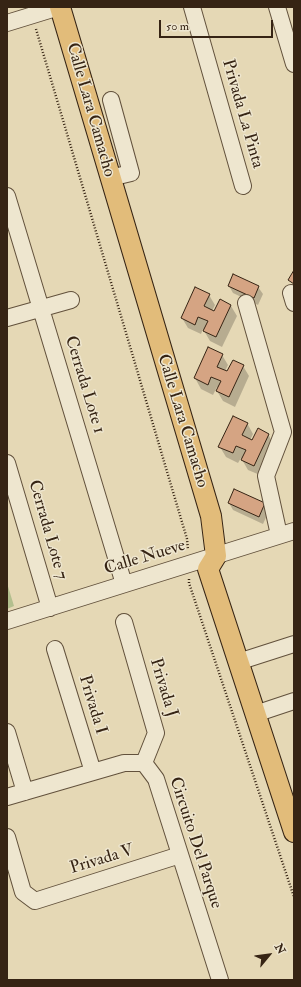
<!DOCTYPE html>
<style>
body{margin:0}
#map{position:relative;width:301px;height:987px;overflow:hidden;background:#e5d8b5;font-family:"IM FELL Double Pica",serif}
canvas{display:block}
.frame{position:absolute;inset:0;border:8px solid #362414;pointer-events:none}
.north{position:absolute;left:249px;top:935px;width:40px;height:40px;-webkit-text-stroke:3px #eee6cf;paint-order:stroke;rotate:61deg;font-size:11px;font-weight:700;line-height:16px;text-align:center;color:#362414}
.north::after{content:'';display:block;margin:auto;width:14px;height:18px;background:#362414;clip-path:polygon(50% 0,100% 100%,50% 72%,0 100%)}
.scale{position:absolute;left:159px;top:20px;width:114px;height:18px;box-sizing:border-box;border:2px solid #362414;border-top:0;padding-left:5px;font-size:12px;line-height:14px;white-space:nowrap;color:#362414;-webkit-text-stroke:3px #eee6cf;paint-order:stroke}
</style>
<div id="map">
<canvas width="301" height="987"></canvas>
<div class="frame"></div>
<div class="north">N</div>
<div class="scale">50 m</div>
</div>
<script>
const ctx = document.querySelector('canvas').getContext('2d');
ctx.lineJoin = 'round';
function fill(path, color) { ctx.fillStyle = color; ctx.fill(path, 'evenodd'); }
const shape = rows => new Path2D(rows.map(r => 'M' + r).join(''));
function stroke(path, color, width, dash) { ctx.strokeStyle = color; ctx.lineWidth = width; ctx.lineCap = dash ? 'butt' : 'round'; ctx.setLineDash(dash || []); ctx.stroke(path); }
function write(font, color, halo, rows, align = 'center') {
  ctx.font = font + ' "IM FELL Double Pica",serif'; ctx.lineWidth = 3; ctx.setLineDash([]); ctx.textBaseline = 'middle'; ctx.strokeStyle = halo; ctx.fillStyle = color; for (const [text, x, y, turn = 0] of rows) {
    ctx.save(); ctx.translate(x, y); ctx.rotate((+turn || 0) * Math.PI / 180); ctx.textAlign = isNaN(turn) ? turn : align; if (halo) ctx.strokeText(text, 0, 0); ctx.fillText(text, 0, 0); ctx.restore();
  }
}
fill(shape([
 [7,583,14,606,7,609]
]), '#b3bf8e');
fill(shape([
 [229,286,258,287,263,294,258,305,233,293],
 [209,295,215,305,212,311,215,312,220,301,231,306,237,316,222,347,210,341,203,329,201,334,188,328,182,318],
 [209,349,222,355,228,365,225,371,228,373,243,366,249,376,235,407,223,401,217,391,219,387,217,387,213,395,201,389,195,378],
 [247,423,253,434,250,440,252,441,268,434,274,445,260,475,248,470,241,458,238,463,226,457,220,447],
 [229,503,265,504,269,511,263,524,233,510]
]), '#0003');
const building = shape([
 [294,270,294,284,288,280,294,270],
 [233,274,259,286,254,298,228,286,233,274],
 [195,287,210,294,204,306,214,311,220,299,231,305,216,337,203,331,208,321,198,317,195,325,181,318,195,287],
 [208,347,223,354,217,367,227,371,233,360,244,365,229,397,216,391,221,381,211,377,208,385,194,378,208,347],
 [233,416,248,423,242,435,252,440,258,428,269,434,254,466,241,460,246,450,236,446,233,453,218,447,233,416],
 [234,489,265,503,259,517,228,503,234,489]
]);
fill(building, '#d5a483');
stroke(building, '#362414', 1);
const minor = shape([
 [192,7,243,186],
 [277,7,294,64],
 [7,23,59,7],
 [110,178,131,173,111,100],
 [7,196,124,584],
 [291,293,294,303],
 [246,303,283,432,266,476,279,535],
 [7,318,71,300],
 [7,463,50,608],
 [7,621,294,531],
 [124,622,156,733,144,763],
 [55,649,93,772],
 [238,662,294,644],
 [255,714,294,701],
 [7,732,25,792],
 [144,763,156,779,220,980],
 [7,797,124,763,144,763],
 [7,837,23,892,35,901,180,855]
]);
const major = shape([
 [60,7,211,516,216,556,208,569,294,832]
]);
stroke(minor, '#62513c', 18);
stroke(major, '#362414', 22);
stroke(shape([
 [36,29,187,539,188,550],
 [189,579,189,583,294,897]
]), '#362414', 2.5, [1, 2]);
stroke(minor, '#eee6cf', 16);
stroke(major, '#e2bc7a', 20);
write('17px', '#362414', '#eee6cf', [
 ["Calle Lara Camacho",90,110,74],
 ["Privada La Pinta",242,114,74],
 ["Cerrada Lote 1",84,385,73],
 ["Calle Lara Camacho",182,421,73],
 ["Cerrada Lote 7",47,530,74],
 ["Calle Nueve",145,558,-17],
 ["Privada J",163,688,73],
 ["Privada I",92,705,73],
 ["Circuito Del Parque",195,843,72],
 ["Privada V",102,860,-17]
]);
</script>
